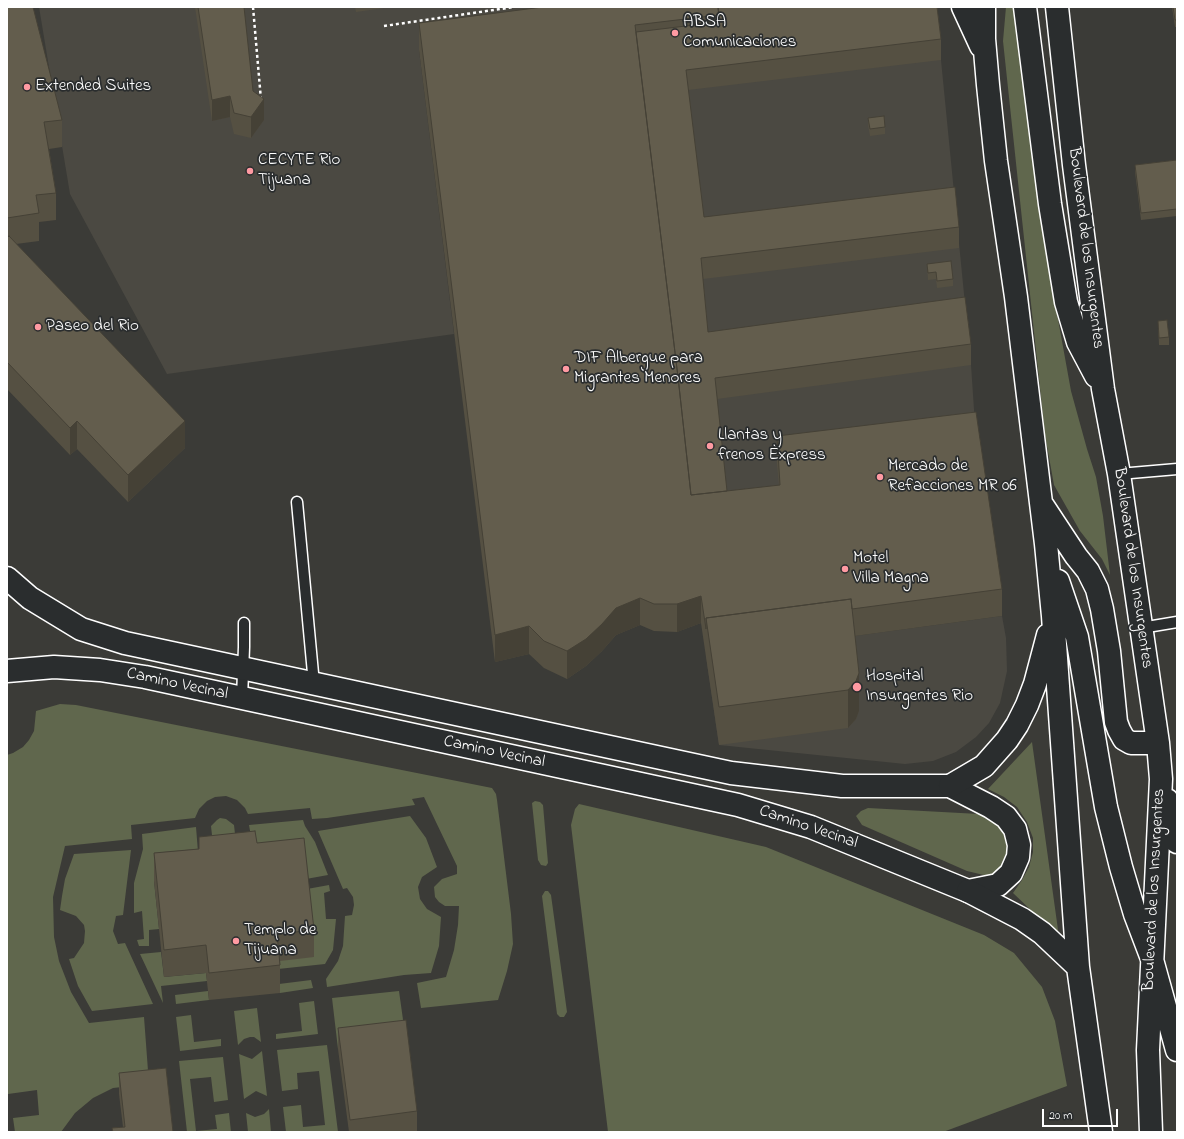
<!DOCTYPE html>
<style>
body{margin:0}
#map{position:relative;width:1184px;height:1139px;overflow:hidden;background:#3b3b37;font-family:"Indie Flower",sans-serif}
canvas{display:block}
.frame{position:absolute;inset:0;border:8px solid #fff;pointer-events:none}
.scale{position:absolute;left:1042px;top:1109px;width:76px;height:18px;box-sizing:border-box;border:2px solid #fff;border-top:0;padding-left:5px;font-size:12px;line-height:14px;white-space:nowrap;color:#fff;-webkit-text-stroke:3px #2a2d2e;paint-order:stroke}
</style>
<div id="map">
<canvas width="1184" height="1139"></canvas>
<div class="frame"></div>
<div class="scale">20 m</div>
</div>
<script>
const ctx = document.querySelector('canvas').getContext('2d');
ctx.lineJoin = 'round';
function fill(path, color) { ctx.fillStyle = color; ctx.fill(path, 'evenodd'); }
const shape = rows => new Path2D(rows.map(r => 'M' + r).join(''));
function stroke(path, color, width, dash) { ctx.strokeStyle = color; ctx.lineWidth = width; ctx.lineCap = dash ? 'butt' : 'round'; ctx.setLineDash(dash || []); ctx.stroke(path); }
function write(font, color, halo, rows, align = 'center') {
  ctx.font = font + ' "Indie Flower",sans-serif'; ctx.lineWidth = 3.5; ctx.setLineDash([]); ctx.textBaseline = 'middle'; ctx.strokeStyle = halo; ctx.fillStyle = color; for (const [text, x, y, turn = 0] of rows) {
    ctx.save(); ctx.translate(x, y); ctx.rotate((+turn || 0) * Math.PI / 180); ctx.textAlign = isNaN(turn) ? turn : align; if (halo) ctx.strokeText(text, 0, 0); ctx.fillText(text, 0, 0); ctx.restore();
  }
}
fill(shape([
 [39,7,934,7,941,60,971,365,976,439,691,522,419,50,454,334,167,374,70,194],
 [1002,616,1006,638,1007,671,1000,703,989,723,976,737,956,752,933,761,905,764,719,745,706,656]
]), '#4b4942');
fill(shape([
 [1006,7,1017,7,1018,11,1056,308,1071,391,1087,449,1096,477,1103,516,1110,575,1102,559,1080,531,1054,485,1045,435,1003,41],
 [60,704,76,705,492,788,496,794,497,800,511,914,513,944,507,971,498,1000,421,1008,417,983,446,977,454,950,458,925,459,906,445,906,439,902,435,897,434,887,442,879,457,874,457,866,424,797,412,799,415,805,327,818,312,819,310,808,248,814,245,808,237,800,226,796,215,797,207,801,199,809,195,818,131,825,132,839,65,846,53,897,54,937,59,961,71,992,89,1023,144,1017,149,1084,113,1088,93,1098,75,1113,61,1132,15,1132,13,1118,39,1115,37,1090,8,1094,7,1088,7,755,13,753,23,747,29,740,34,731,36,711],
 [1032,742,1059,937,1013,893,1022,880,1029,867,1033,852,1033,838,1027,822,1017,807,1004,797,988,789],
 [535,801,540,802,543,805,548,863,546,866,541,865,538,860,532,803],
 [579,804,766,847,984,935,1014,953,1042,987,1055,1021,1067,1086,943,1132,608,1132,571,825,575,809],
 [868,808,979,814,991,820,1000,827,1006,838,1008,851,1004,864,992,877,967,871,862,825,856,816,861,811],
 [410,816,426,838,437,867,422,877,418,887,420,899,427,909,441,917,439,946,431,973,404,975,327,987,326,979,338,961,343,946,345,916,352,915,354,905,353,897,347,888,343,889,318,831],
 [220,818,226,819,234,825,238,861,215,863,211,826,217,820],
 [303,820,305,826,315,842,328,875,306,879,255,859,249,825],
 [196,827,199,864,154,881,159,929,149,930,149,946,139,946,137,940,144,939,142,911,134,913,134,883,143,849,142,834],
 [131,850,123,915,116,916,113,931,118,944,125,943,153,1004,92,1011,78,986,69,959,74,958,84,943,85,931,84,925,76,916,60,910,62,896,65,879,74,854],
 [329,885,330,891,324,893,326,919,336,919,333,950,325,964,278,969,277,961,307,889],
 [545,891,548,891,551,895,567,1012,564,1017,560,1017,557,1014,542,896],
 [161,952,164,977,206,973,207,981,161,986,163,1003,140,954],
 [311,980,313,988,280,993,279,984],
 [208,991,209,1000,176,1004,175,995],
 [399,991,406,1041,338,1049,332,998],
 [314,1001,318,1034,276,1039,276,1034,302,1031,299,1003],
 [257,1008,261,1042,254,1037,250,1037,244,1039,238,1045,234,1011],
 [191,1015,194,1042,221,1039,221,1046,180,1051,176,1017],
 [327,1045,338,1132,286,1132,283,1107,301,1105,303,1127,325,1125,319,1071,297,1073,298,1089,282,1091,277,1050],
 [262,1051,267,1096,256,1091,244,1099,239,1054,252,1059],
 [223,1057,228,1100,214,1102,211,1077,190,1079,196,1131,217,1129,215,1115,229,1113,231,1132,187,1132,179,1061],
 [269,1109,271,1132,248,1132,246,1113,255,1117,264,1114]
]), '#60674d');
const service = shape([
 [1119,474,1177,469],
 [297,502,314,684],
 [1141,628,1177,622],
 [242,698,244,647,244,623]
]);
const tertiary = shape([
 [7,578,30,598,81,629,125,643,731,773,842,786,950,786,991,807,1006,817,1015,829,1019,845,1018,857,1011,873,998,885,968,891,811,827,738,805,145,677,100,670,54,667,7,671]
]);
const primary = shape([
 [963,7,981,46],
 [984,7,984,39,988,85,996,161,1016,297,1046,544,1053,616,1078,967,1101,1132],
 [1025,7,1050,204,1066,302,1078,342,1096,376],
 [1057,7,1074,165,1103,389,1119,474,1158,743,1161,779,1148,1050,1151,1132],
 [1043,506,1076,556,1088,571,1097,589,1102,609,1109,651,1116,722,1119,730,1124,739,1131,743,1158,743],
 [1058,581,1077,637,1106,807,1121,867,1135,914,1151,956,1177,1050],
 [950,786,984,766,1007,740,1017,725,1027,705,1035,684,1048,635],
 [1167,800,1177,842],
 [968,891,1022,919,1042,933,1078,967]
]);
stroke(service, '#fff', 13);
stroke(tertiary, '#fff', 25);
stroke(primary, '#fff', 25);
stroke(shape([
 [253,7,261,100],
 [384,26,514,7]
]), '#fff', 2.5, [3, 3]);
stroke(service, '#2a2d2e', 10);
stroke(tertiary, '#2a2d2e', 22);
stroke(primary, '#2a2d2e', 22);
fill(shape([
 [7,7,62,120,62,147,49,149,56,193,56,220,39,222,39,241,16,244,185,448,128,502,77,449,70,455,7,389],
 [195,7,244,7,253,91,264,120,251,138,234,134,230,117,212,121],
 [355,7,391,7,356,12],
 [937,7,941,39,941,60,688,90,704,217,959,227,959,248,703,279,708,332,971,344,971,365,717,399,727,491,779,485,777,464,777,436,1002,589,1002,616,855,636,859,711,856,719,848,728,719,745,701,623,677,632,654,631,640,625,616,635,602,651,586,666,567,679,544,668,529,654,495,662,419,50,419,23],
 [1172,7,1177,7,1177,27,1175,27],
 [868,118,885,127,885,134,870,136,868,125],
 [1177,160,1177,216,1141,220,1135,172,1135,165],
 [927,264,953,279,953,286,937,288,936,279,928,280],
 [1158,321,1169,337,1169,345,1159,345],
 [257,843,314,930,314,957,280,961,280,993,209,1000,206,973,164,977,154,881,154,853],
 [338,1028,417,1111,417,1132,349,1132,338,1049],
 [119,1073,173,1132,112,1132,112,1128,123,1127,119,1094]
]), '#555042');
fill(shape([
 [230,96,230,117,212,121,212,100],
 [264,99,264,120,251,138,251,117],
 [77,421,77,449,70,455,70,428],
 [185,421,185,448,128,502,128,475],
 [701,596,701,623,677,632,677,604],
 [640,598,640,625,616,635,602,651,586,666,567,679,567,651,616,608],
 [529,626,529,654,495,662,495,635],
 [859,673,859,711,856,719,848,728,848,690]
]), '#454136');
const building = shape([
 [7,7,33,7,62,120,44,122,56,193,36,195,39,213,7,218,7,7],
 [198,7,244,7,253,91,264,99,251,117,234,113,230,96,212,100,198,7],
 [543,7,718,7,719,15,635,25,678,377,691,495,780,485,777,436,976,412,1002,589,852,609,851,599,706,618,706,629,701,596,677,604,654,604,640,598,616,608,602,624,586,639,567,651,544,641,529,626,495,635,419,23,543,7],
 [718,7,937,7,941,39,686,70,704,217,955,187,959,227,701,258,708,332,965,297,971,344,715,378,727,491,691,495,678,377,636,32,719,22,718,7],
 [1173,7,1177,7,1177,20,1175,20,1173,7],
 [884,116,885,127,870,129,868,118,884,116],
 [1177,160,1177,209,1141,213,1135,165,1177,160],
 [9,236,185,421,128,475,77,421,70,428,7,362,7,238,9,236],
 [951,261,953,279,937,281,936,272,928,273,927,264,951,261],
 [1167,320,1169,337,1159,338,1158,321,1167,320],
 [851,599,859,673,856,681,848,690,719,707,706,618,851,599],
 [255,831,257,843,304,838,314,930,277,934,280,965,209,973,206,945,164,950,154,853,199,849,199,837,255,831],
 [406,1020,417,1111,350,1120,338,1028,406,1020],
 [166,1068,173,1132,113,1132,112,1128,125,1127,119,1073,166,1068]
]);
fill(building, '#635d4d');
stroke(building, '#454136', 1);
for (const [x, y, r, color] of [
 [675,33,4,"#ff9aa2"],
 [27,87,4,"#ff9aa2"],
 [250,171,4,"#ff9aa2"],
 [38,327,4,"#ff9aa2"],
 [566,369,4,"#ff9aa2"],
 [710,446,4,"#ff9aa2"],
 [880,477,4,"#ff9aa2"],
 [845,569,4,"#ff9aa2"],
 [857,687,5,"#ff9aa2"],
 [236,941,4,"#ff9aa2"]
]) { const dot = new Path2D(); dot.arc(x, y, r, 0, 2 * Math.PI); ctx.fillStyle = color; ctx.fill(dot); stroke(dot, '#2a2d2e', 1.5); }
write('17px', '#fff', '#2a2d2e', [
 ["ABSA",683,23],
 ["Comunicaciones",683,43],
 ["Extended Suites",35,87],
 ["CECYTE Rio",258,161],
 ["Tijuana",258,181],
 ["Paseo del Rio",46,327],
 ["DIF Albergue para",574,359],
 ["Migrantes Menores",574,379],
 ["Llantas y",718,436],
 ["frenos Express",718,456],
 ["Mercado de",888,467],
 ["Refacciones MR 06",888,487],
 ["Motel",853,559],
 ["Villa Magna",853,579],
 ["Hospital",866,677],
 ["Insurgentes Rio",866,697],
 ["Templo de",244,931],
 ["Tijuana",244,951]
], 'left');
write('17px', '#fff', '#2a2d2e', [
 ["Boulevard de los Insurgentes",1085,248,83],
 ["Boulevard de los Insurgentes",1132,568,82],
 ["Camino Vecinal",177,685,12],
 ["Camino Vecinal",494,753,12],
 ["Camino Vecinal",808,828,19],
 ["Boulevard de los Insurgentes",1155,890,-87]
]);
</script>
